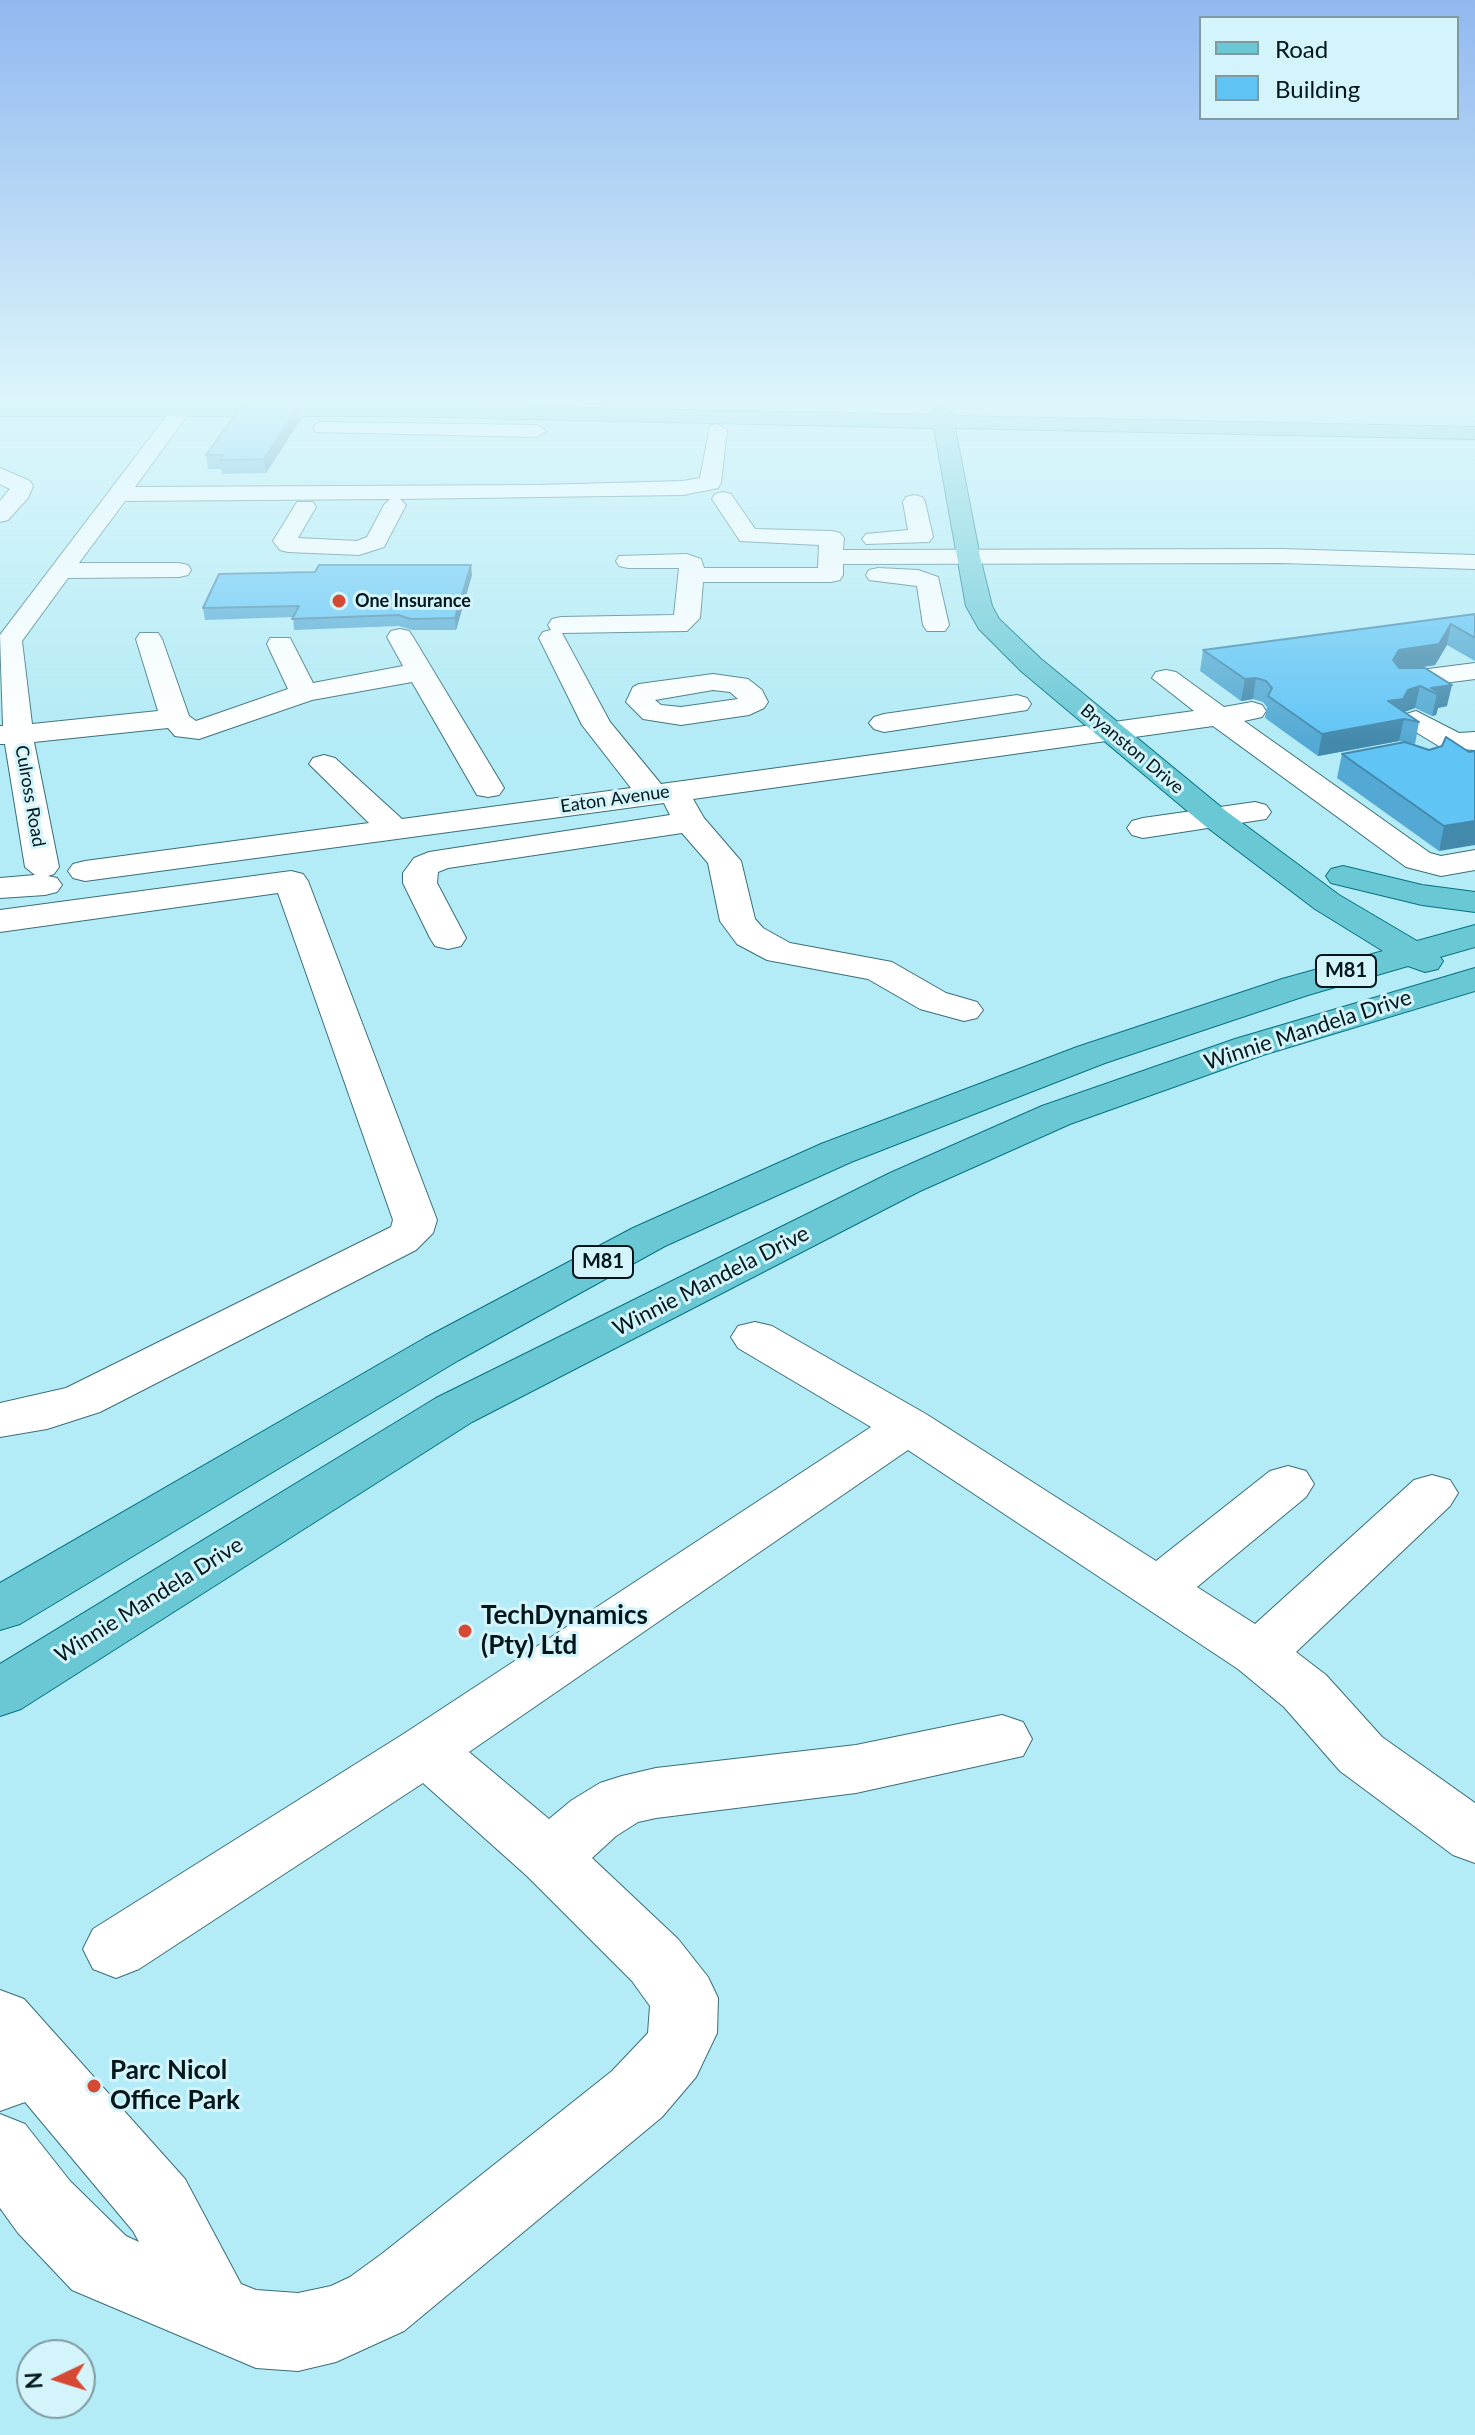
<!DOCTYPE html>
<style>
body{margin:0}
#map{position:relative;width:1475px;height:2435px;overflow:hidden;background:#b3ebf6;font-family:Lato,sans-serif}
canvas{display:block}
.legend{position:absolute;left:1199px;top:16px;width:260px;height:104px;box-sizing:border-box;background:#d3f4fb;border:2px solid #7f9ba1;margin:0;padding:10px 14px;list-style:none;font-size:24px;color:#01161a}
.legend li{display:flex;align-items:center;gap:16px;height:40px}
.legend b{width:40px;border:2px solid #7f9ba1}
.north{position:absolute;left:16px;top:2339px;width:80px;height:80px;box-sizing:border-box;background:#d3f4fb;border:2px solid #7f9ba1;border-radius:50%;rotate:266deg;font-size:22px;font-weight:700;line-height:32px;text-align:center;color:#01161a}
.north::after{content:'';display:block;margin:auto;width:28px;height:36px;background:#d64a33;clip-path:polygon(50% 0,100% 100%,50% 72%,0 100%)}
</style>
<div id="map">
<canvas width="1475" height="2435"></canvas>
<ul class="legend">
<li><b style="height:10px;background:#6ac8d5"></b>Road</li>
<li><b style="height:22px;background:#60c4f5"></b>Building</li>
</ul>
<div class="north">N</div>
</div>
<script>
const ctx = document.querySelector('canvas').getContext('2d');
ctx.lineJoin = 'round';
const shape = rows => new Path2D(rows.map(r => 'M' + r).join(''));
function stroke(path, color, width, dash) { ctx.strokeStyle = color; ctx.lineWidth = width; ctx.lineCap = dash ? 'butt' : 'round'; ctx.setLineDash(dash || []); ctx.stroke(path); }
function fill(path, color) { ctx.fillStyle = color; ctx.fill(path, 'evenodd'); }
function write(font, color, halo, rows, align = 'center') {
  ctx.font = font + ' Lato,sans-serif'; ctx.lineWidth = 6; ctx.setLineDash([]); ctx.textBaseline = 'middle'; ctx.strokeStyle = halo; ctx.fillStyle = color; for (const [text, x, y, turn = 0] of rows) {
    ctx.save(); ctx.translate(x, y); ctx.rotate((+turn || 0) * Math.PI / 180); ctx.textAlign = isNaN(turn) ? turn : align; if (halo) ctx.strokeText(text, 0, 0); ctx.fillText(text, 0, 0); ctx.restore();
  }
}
const minor = shape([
 [177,402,197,402,135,487,539,485,683,481,700,478,710,426,717,424,727,430,721,483,718,488,683,495,400,499,406,505,384,547,359,555,288,552,280,550,273,541,297,502,313,502,316,507,298,538,357,541,367,537,384,505,390,499,125,501,79,563,179,563,188,565,191,570,188,575,179,577,68,578,22,641,32,724,158,711,136,639,140,633,158,633,162,639,189,716,196,721,288,689,267,644,270,638,290,638,313,683,403,666,387,637,391,631,400,629,409,631,413,637,504,788,499,795,488,797,477,795,412,682,312,700,199,739,175,736,168,728,34,742,59,867,54,874,48,876,57,878,62,885,57,892,45,895,0,898,0,878,35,875,25,867,5,744,0,744,0,726,3,726,0,635,177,402],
 [323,422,537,425,547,431,537,437,316,432,313,428,316,424,323,422],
 [0,468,30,481,33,486,28,498,8,520,0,522,0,501,10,489,0,484,0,468],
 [723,492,731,494,755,529,832,531,840,533,844,538,843,550,1282,549,1475,555,1475,569,1282,563,843,564,843,575,840,580,831,582,703,582,700,618,687,631,562,633,610,722,661,784,1194,711,1152,678,1156,672,1166,670,1176,672,1224,707,1252,702,1262,705,1266,711,1262,717,1244,721,1430,853,1441,856,1475,850,1475,870,1441,876,1406,867,1213,726,693,799,704,818,741,861,755,919,763,928,790,943,892,962,946,993,977,1002,983,1010,977,1018,964,1021,920,1009,868,979,767,960,737,944,720,921,708,863,682,833,448,868,438,872,437,883,466,938,461,946,448,949,435,946,430,938,403,883,403,873,414,858,429,852,670,815,664,803,85,881,73,878,68,871,73,864,85,861,369,823,309,764,313,758,324,755,335,758,402,819,631,788,582,725,539,638,543,632,551,630,548,625,552,619,561,617,674,615,679,568,628,568,619,566,616,561,619,556,687,554,701,559,704,568,818,568,819,545,740,541,712,499,715,494,723,492],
 [914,495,922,497,925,502,933,537,929,542,866,544,862,539,866,534,908,530,903,502,906,497,914,495],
 [878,568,918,570,938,577,949,625,945,631,927,631,923,625,917,586,869,580,866,575,869,570,878,568],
 [1475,663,1475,679,1405,688,1395,686,1391,680,1395,674,1405,672,1475,663],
 [713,674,748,679,762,690,768,702,764,708,749,715,681,725,643,719,626,702,633,687,639,684,713,674],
 [713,690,730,692,738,699,681,707,661,705,655,700,713,690],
 [1017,695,1027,698,1031,704,1027,710,884,732,874,729,869,723,874,717,884,714,1017,695],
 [1416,711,1459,733,1475,732,1475,750,1442,748,1406,726,1401,720,1406,714,1416,711],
 [1255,802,1266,805,1271,812,1266,819,1143,838,1132,835,1127,828,1132,821,1143,818,1255,802],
 [291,871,303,874,308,881,437,1220,433,1233,416,1250,100,1412,47,1429,0,1437,0,1403,66,1388,391,1227,393,1220,278,893,0,932,0,910,291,871],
 [755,1322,772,1326,926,1414,1156,1561,1270,1471,1288,1466,1306,1471,1314,1484,1306,1497,1197,1587,1255,1624,1414,1480,1432,1475,1450,1480,1458,1493,1450,1506,1296,1652,1326,1675,1382,1737,1475,1803,1475,1863,1453,1855,1340,1771,1284,1707,1238,1669,908,1450,469,1752,549,1819,572,1800,600,1783,622,1776,656,1768,856,1745,1002,1715,1023,1722,1032,1739,1023,1756,856,1793,656,1818,638,1822,616,1836,592,1858,678,1939,708,1977,718,1998,717,2033,696,2077,662,2117,404,2331,336,2362,298,2371,256,2368,72,2290,18,2233,0,2208,0,2114,25,2124,70,2181,126,2236,139,2242,133,2231,25,2102,0,2111,0,1990,24,1999,185,2179,241,2284,256,2290,298,2293,331,2286,350,2277,383,2253,612,2071,648,2033,650,2006,632,1981,527,1876,423,1783,139,1969,116,1978,93,1969,83,1949,93,1929,405,1733,871,1427,738,1348,731,1337,738,1326,755,1322]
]);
const major = shape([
 [0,404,395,404,932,415,935,409,942,407,949,409,953,416,1475,427,1475,439,955,428,980,557,992,606,999,619,1041,659,1226,811,1339,895,1417,941,1475,925,1475,947,1440,957,1443,961,1438,969,1425,972,1408,966,1308,995,1105,1063,851,1162,665,1246,459,1360,20,1624,0,1630,0,1583,425,1338,633,1228,821,1144,1077,1047,1282,979,1383,951,1315,909,1204,825,1021,671,979,629,966,606,934,428,395,416,0,416,0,404],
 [1343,866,1422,885,1475,892,1475,912,1422,905,1331,883,1326,876,1331,869,1343,866],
 [1475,968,1475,991,1263,1055,1070,1124,920,1191,472,1422,21,1709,0,1716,0,1664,436,1398,890,1173,1042,1106,1235,1039,1475,968]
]);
stroke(minor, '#396f79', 2);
stroke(major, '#057281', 2);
fill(minor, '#fff');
fill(major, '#6ac8d5');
fill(shape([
 [299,406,301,419,266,473,222,474,221,469,208,469,206,455],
 [472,575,456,630,412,630,399,626,294,630,293,617,205,620,203,608],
 [1475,614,1475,661,1447,645,1435,665,1418,668,1447,706,1438,708,1436,715,1432,716,1415,708,1404,712,1419,722,1415,744,1407,742,1429,750,1469,752,1439,851,1337,778,1342,754,1403,742,1399,741,1318,756,1265,718,1267,707,1263,702,1253,699,1241,701,1200,671,1203,650]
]), '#53a9d3');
fill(shape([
 [299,406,301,419,266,473,264,459],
 [471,565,472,575,456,630,455,618],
 [1451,624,1447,645,1435,665,1394,671,1393,660,1399,650],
 [1256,678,1253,699,1241,701,1245,679],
 [1452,685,1447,706,1438,708,1436,715,1432,716,1437,694,1431,688],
 [1420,686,1415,708,1404,712,1404,719,1399,741,1318,756,1322,734,1408,690],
 [1475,821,1475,845,1439,851,1444,826]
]), '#4389ac');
const building = shape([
 [241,406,299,406,264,459,220,460,223,455,206,455,241,406],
 [319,565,471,565,455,618,411,619,398,615,292,619,299,606,203,608,219,574,315,572,319,565],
 [1475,614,1475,638,1451,624,1439,644,1399,650,1393,660,1399,668,1425,668,1452,685,1431,688,1441,694,1437,694,1420,686,1408,690,1403,699,1388,701,1419,722,1404,719,1322,734,1268,696,1272,688,1266,681,1256,678,1245,679,1203,650,1475,614],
 [1446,737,1469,752,1475,751,1475,821,1444,826,1342,754,1405,742,1429,750,1442,746,1446,737]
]);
fill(building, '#60c4f5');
stroke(building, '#4389ac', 2);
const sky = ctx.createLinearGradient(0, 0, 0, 743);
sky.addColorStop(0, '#91b8f0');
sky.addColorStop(0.54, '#ddf6fb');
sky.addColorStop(1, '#ddf6fb00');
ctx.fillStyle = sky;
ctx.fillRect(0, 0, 1475, 743);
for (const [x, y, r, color] of [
 [339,601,8,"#d64a33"],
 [465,1631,8,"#d64a33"],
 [94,2086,8,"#d64a33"]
]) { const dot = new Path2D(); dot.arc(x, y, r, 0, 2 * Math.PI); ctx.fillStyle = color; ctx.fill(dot); stroke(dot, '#d3f4fb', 3); }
write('bold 18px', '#01161a', '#d3f4fb', [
 ["One Insurance",355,601]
], 'left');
write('18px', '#01161a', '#d3f4fb', [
 ["Bryanston Drive",1132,749,40],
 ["Culross Road",30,796,80],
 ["Eaton Avenue",615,799,-8]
]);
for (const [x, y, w] of [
 [1346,971,60],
 [603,1262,60]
]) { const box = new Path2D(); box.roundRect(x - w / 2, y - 16, w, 32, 6); ctx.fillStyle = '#d3f4fb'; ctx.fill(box); stroke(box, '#01161a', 2); }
write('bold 20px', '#01161a', null, [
 ["M81",1346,971],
 ["M81",603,1262]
]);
write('22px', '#01161a', '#d3f4fb', [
 ["Winnie Mandela Drive",1308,1030,-18],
 ["Winnie Mandela Drive",711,1281,-27],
 ["Winnie Mandela Drive",149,1600,-32]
]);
write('bold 26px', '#01161a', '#d3f4fb', [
 ["TechDynamics",481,1616],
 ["(Pty) Ltd",481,1646],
 ["Parc Nicol",110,2071],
 ["Office Park",110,2101]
], 'left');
</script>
